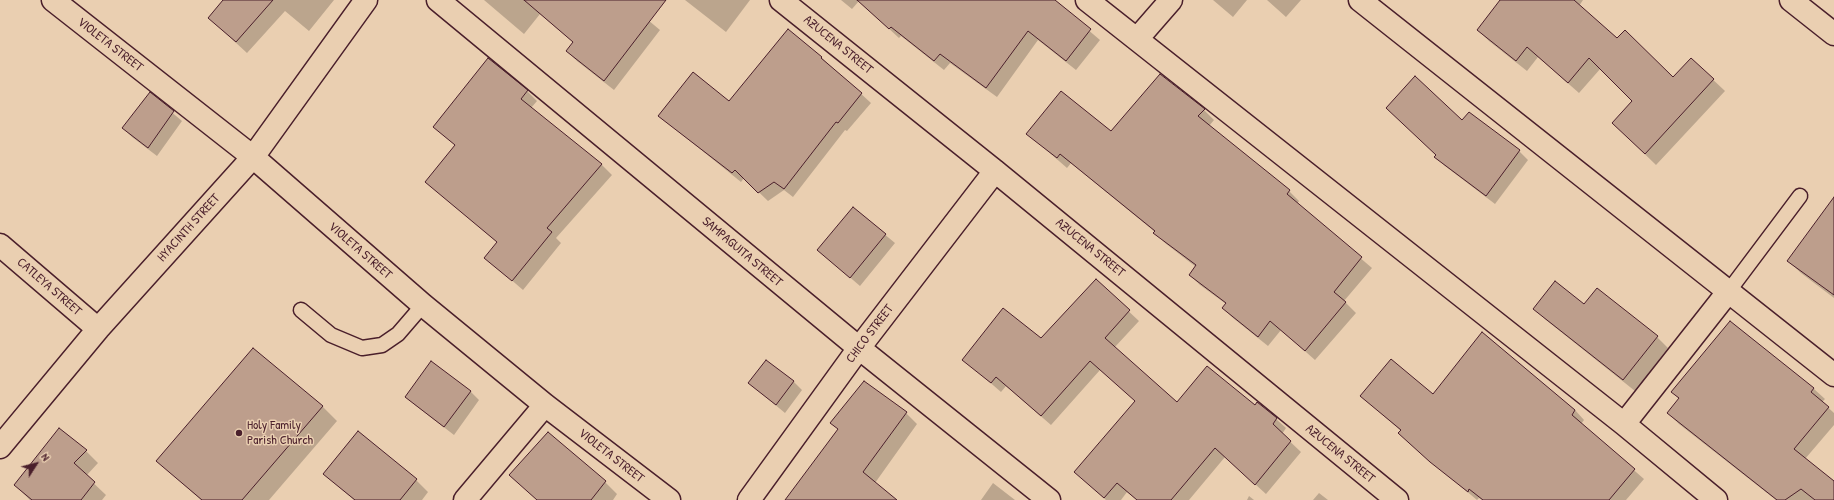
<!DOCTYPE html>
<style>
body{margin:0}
#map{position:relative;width:1834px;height:500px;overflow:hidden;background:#eacfb1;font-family:"Patrick Hand",sans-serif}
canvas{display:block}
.north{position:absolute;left:16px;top:444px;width:40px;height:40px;-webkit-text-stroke:3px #eacfb1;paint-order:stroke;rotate:54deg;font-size:11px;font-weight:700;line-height:16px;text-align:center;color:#4a1f2b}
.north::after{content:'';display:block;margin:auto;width:14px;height:18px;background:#4a1f2b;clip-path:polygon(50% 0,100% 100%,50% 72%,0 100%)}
</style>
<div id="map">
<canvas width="1834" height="500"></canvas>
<div class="north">N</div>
</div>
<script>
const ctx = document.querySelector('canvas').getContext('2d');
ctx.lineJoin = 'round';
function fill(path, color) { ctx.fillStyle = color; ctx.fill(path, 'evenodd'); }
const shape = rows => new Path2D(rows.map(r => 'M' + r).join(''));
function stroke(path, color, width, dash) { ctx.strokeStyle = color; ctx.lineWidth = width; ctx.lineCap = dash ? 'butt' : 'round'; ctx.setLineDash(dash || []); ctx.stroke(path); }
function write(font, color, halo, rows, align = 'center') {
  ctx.font = font + ' "Patrick Hand",sans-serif'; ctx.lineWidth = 3; ctx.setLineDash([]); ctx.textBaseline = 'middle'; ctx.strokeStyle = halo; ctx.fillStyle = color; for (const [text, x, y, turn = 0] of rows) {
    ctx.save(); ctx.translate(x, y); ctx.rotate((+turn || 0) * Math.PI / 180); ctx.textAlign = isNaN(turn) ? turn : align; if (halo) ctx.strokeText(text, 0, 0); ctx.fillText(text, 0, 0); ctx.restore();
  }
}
fill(shape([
 [225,0,334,0,309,31,285,11,247,53,209,18],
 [484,0,624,0,660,30,614,90,577,61,567,51,574,43,540,14,524,34],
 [685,0,750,0,726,32],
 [841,0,1053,0,1100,40,1076,70,1038,40,997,97,950,63,944,70,901,36,899,38,859,1,852,9],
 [1213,0,1247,0,1233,17],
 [1267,0,1301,0,1286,17],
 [1501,0,1583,0,1579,6,1617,39,1673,79,1691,59,1725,91,1656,165,1613,123,1633,101,1601,68,1579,93,1538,57,1527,71,1489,41,1478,30],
 [788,30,822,58,871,103,847,131,845,130,793,197,784,190,768,201,744,178,741,182,669,124,660,115,729,103],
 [527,91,537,101,531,108,602,165,612,175,556,238,561,243,523,290,486,258,498,243,426,182,456,146,435,127],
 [150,94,182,121,157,156,132,137,123,128],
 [1204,110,1214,120,1209,126,1289,191,1299,201,1297,204,1372,268,1344,301,1356,313,1315,360,1281,330,1268,346,1233,318,1223,308,1226,304,1200,285,1190,275,1196,267,1165,243,1155,232,1071,163,1067,168,1028,134,1111,132],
 [1469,113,1519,151,1528,160,1495,204,1445,166,1436,157],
 [853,208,895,243,860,286,818,250],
 [1834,209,1834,298,1801,273,1788,261],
 [1096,281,1139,321,1114,348,1177,404,1255,407,1276,419,1286,428,1282,434,1301,452,1266,494,1225,457,1189,500,1137,500,1127,492,1121,500,1106,500,1075,472,1136,401,1100,370,1051,425,1006,386,1001,392,964,360,1042,340],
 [1584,306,1657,337,1668,348,1635,391,1546,320,1534,309],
 [1730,322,1814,389,1825,399,1822,402,1834,413,1834,425,1805,459,1834,482,1834,500,1776,500,1679,424,1668,413,1679,399,1672,392],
 [1482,334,1575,410,1584,420,1581,424,1644,479,1626,500,1482,500,1479,498,1477,500,1409,443,1401,431,1361,396,1433,395],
 [253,349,323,407,337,421,269,500,201,500,157,461],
 [793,381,802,390,785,413,749,383],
 [470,391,479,400,454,435,415,405,406,397],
 [906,413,917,424,875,483,896,500,786,500,839,430,832,423],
 [86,451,98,463,86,476,106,495,102,500,30,500,15,485],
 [324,474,416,480,428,492,422,500,354,500],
 [510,475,605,482,617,494,613,500,537,500],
 [993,483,1015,500,981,500],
 [1319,493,1328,500,1313,500],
 [1249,496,1254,500,1247,500]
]), '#0003');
const building = shape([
 [223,0,273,0,236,42,208,18,223,0],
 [524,0,666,0,604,81,566,51,573,42,524,0],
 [857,0,1055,0,1091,29,1066,61,1028,31,986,88,940,54,934,61,891,27,889,29,857,0],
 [1500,0,1574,0,1617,38,1625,30,1673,77,1691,58,1714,79,1645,154,1612,123,1632,101,1589,58,1568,83,1527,47,1516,61,1477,30,1500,0],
 [788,29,822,57,821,58,862,93,838,123,836,122,784,189,774,182,758,193,735,170,732,173,658,116,693,72,729,101,788,29],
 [488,58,528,90,521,99,602,164,547,228,552,232,512,281,484,258,497,242,425,182,455,145,433,127,488,58],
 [1160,74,1205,109,1198,116,1290,190,1287,194,1362,257,1334,292,1346,302,1305,351,1270,321,1258,337,1222,308,1226,303,1189,275,1196,265,1153,233,1155,231,1060,154,1057,158,1026,134,1061,91,1111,131,1160,74],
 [1415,76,1462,120,1469,112,1520,150,1486,196,1434,157,1436,155,1386,108,1415,76],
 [150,92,174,111,148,148,122,128,150,92],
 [1834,197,1834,295,1787,261,1834,197],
 [853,207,886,234,850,278,817,250,853,207],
 [1096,279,1130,310,1105,338,1177,402,1207,366,1255,405,1257,402,1277,418,1273,424,1291,441,1255,485,1215,448,1171,500,1137,500,1117,483,1104,498,1074,472,1135,401,1090,361,1041,416,996,377,991,383,962,360,1003,308,1041,338,1096,279],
 [1555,281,1584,304,1597,288,1658,336,1623,380,1533,309,1555,281],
 [1730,321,1814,388,1811,392,1829,407,1794,449,1834,481,1834,500,1815,500,1801,489,1785,500,1777,500,1667,413,1679,398,1671,392,1730,321],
 [1482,332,1575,410,1572,415,1635,469,1609,500,1483,500,1469,489,1468,492,1430,462,1398,433,1401,430,1360,396,1391,359,1433,394,1482,332],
 [253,348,323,406,242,500,202,500,156,461,253,348],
 [766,360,794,381,776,405,748,383,766,360],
 [431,361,471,391,444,427,405,397,431,361],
 [864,381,907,412,863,472,897,500,785,500,838,429,830,423,864,381],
 [59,428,87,450,74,463,95,482,81,500,32,500,14,485,59,428],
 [358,431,417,479,400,500,355,500,323,474,358,431],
 [548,432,606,481,591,500,537,500,509,475,548,432]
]);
fill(building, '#bd9e8c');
stroke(building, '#4a1f2b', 1);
const service = shape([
 [1728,292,1800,196],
 [301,310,331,335,362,348,382,345,398,334,423,305]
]);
const minor = shape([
 [53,0,253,157,423,305,545,405,669,500],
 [438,0,859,348,1049,500],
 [781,0,995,171,1397,500],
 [1087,0,1624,424,1716,500],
 [1360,0,1834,375],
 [1791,0,1834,34],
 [1137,39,1171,0],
 [0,245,98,329],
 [1624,424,1728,292],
 [0,447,98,329,253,157,366,0],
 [465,500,545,405],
 [749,500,859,348,995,171]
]);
stroke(service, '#4a1f2b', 17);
stroke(minor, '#4a1f2b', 25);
stroke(service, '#eacfb1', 14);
stroke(minor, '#eacfb1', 22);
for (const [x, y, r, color] of [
 [239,433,4,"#4a1f2b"]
]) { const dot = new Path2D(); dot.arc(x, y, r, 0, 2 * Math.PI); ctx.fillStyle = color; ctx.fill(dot); stroke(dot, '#eacfb1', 1.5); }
write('13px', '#4a1f2b', '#eacfb1', [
 ["VIOLETA STREET",110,45,38],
 ["AZUCENA STREET",838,45,39],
 ["HYACINTH STREET",189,228,-48],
 ["AZUCENA STREET",1090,248,39],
 ["VIOLETA STREET",360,251,41],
 ["SAMPAGUITA STREET",742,252,40],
 ["CATLEYA STREET",49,287,41],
 ["CHICO STREET",870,334,-53],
 ["AZUCENA STREET",1340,454,39],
 ["VIOLETA STREET",611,456,38]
]);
write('13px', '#4a1f2b', '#eacfb1', [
 ["Holy Family",247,426],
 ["Parish Church",247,441]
], 'left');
</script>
